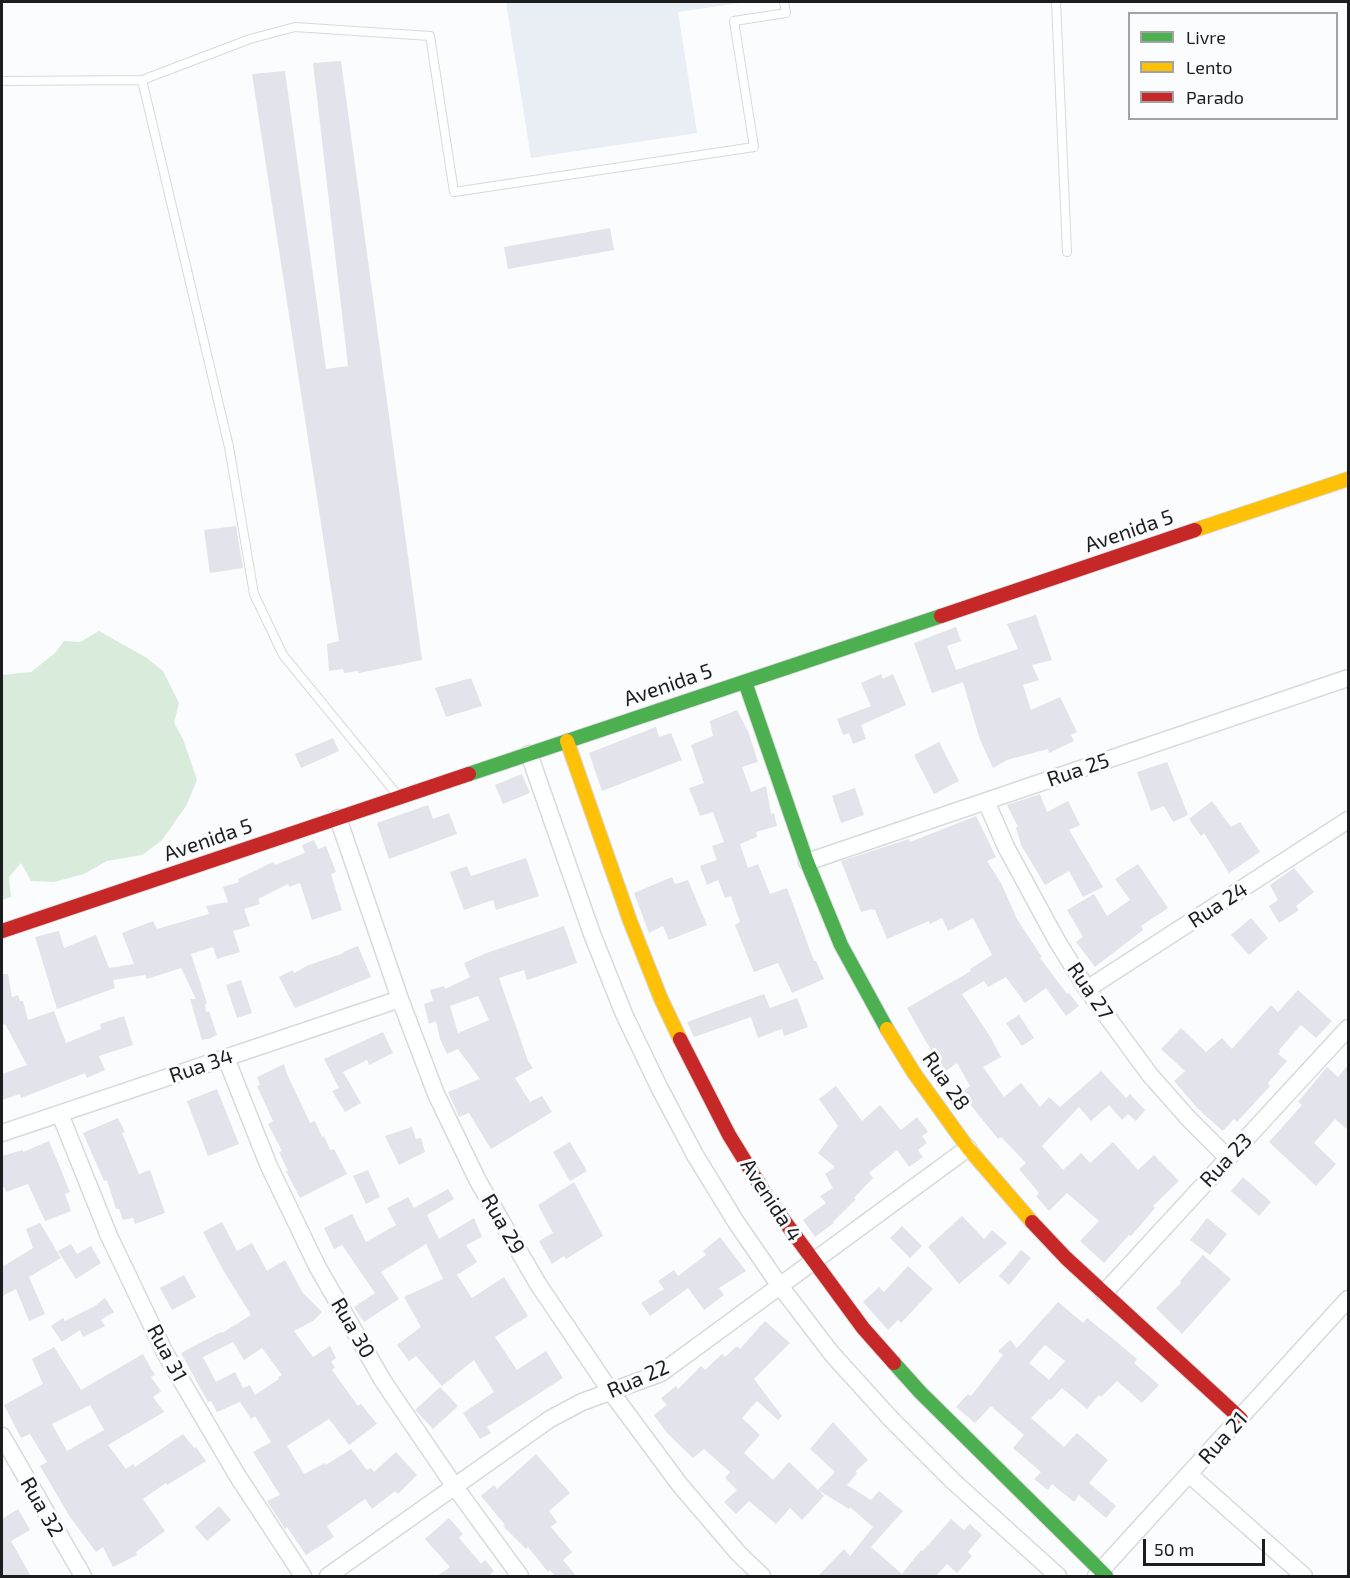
<!DOCTYPE html>
<style>
body{margin:0}
#map{position:relative;width:1350px;height:1578px;overflow:hidden;background:#fbfcfd;font-family:"Exo 2",sans-serif}
canvas{display:block}
.frame{position:absolute;inset:0;border:3px solid #1c1d1f;pointer-events:none}
.legend{position:absolute;left:1128px;top:12px;width:210px;height:108px;box-sizing:border-box;background:#fafcfe;border:2px solid #a1a3a5;margin:0;padding:8px 10px;list-style:none;font-size:18px;color:#1c1d1f}
.legend li{display:flex;align-items:center;gap:12px;height:30px}
.legend b{width:30px;border:2px solid #a1a3a5}
.scale{position:absolute;left:1143px;top:1539px;width:122px;height:27px;box-sizing:border-box;border:3px solid #1c1d1f;border-top:0;padding-left:8px;font-size:18px;line-height:21px;white-space:nowrap;color:#1c1d1f;-webkit-text-stroke:4px #fafcfe;paint-order:stroke}
</style>
<div id="map">
<canvas width="1350" height="1578"></canvas>
<div class="frame"></div>
<ul class="legend">
<li><b style="height:8px;background:#4caf50"></b>Livre</li>
<li><b style="height:8px;background:#ffc107"></b>Lento</li>
<li><b style="height:8px;background:#c62828"></b>Parado</li>
</ul>
<div class="scale">50 m</div>
</div>
<script>
const c = document.querySelector('canvas').getContext('2d');
c.lineJoin = 'round';
function fill(path, color) { c.fillStyle = color; c.fill(path, 'evenodd'); }
const shape = rows => new Path2D(rows.map(r => 'M' + r).join(''));
function strokePath(path, color, width, dash) { c.strokeStyle = color; c.lineWidth = width; c.lineCap = dash ? 'butt' : 'round'; c.setLineDash(dash || []); c.stroke(path); }
function label(font, color, halo, rows, align = 'center') {
  c.font = font + ' "Exo 2",sans-serif'; c.lineWidth = 6; c.setLineDash([]); c.textBaseline = 'middle'; c.strokeStyle = halo; c.fillStyle = color; for (const [text, x, y, turn = 0] of rows) {
    c.save(); c.translate(x, y); c.rotate((+turn || 0) * Math.PI / 180); c.textAlign = isNaN(turn) ? turn : align; if (halo) c.strokeText(text, 0, 0); c.fillText(text, 0, 0); c.restore();
  }
}
const built = shape([
 [506,2,747,2,678,12,697,133,531,158]
]);
const green = shape([
 [99,631,147,658,163,671,179,703,174,723,183,739,197,780,186,806,162,840,142,855,107,861,84,874,54,882,31,881,21,863,9,877,11,897,2,900,2,675,31,672,55,653,64,641,80,642]
]);
const building = shape([
 [341,61,422,660,359,673,358,671,344,673,343,669,329,671,327,644,339,641,252,74,285,71,326,369,348,366,313,63],
 [610,228,614,250,508,269,504,247],
 [236,526,243,568,210,573,204,530],
 [1036,615,1052,660,1032,665,1039,680,1023,685,1031,710,1060,697,1077,732,1071,735,1074,741,1049,753,1048,749,1007,760,993,768,980,740,963,682,932,693,914,643,956,627,961,641,947,646,956,670,1018,649,1007,624],
 [881,674,883,679,893,674,906,705,861,725,866,739,853,744,849,733,843,735,837,719,871,706,861,683],
 [471,678,482,706,446,717,435,688],
 [737,710,748,731,758,762,742,767,751,792,766,786,771,814,774,813,777,826,756,832,757,837,740,844,748,868,758,864,770,894,787,888,814,961,816,961,824,979,792,993,778,963,754,972,735,925,740,922,731,896,725,898,718,880,707,885,700,866,717,860,712,846,724,842,713,812,700,816,689,788,704,783,691,745,713,736,710,721],
 [656,727,659,737,671,733,682,760,602,791,589,753],
 [333,738,339,751,301,768,295,754],
 [939,742,959,781,934,794,914,755],
 [1167,762,1188,815,1173,822,1164,806,1151,811,1137,772],
 [522,774,530,793,503,804,495,785],
 [855,788,864,815,841,823,832,796],
 [1040,794,1047,812,1068,801,1080,825,1069,830,1103,887,1083,897,1069,871,1045,885,1021,845,1016,828,1018,827,1007,805],
 [1212,801,1231,827,1240,822,1260,852,1229,873,1204,833,1201,836,1189,819],
 [428,805,433,819,449,813,457,834,389,859,377,823],
 [976,816,996,857,987,861,1001,883,1017,919,1042,957,1040,958,1067,994,1069,993,1079,1006,1066,1016,1046,988,1025,1003,1006,977,988,987,984,981,962,994,991,1038,1001,1057,983,1067,1004,1097,1021,1083,1040,1107,1049,1097,1060,1107,1101,1071,1126,1098,1130,1094,1145,1110,1136,1121,1128,1114,1122,1120,1109,1105,1091,1121,1079,1107,1042,1146,1063,1170,1081,1153,1090,1163,1113,1142,1138,1170,1154,1155,1179,1181,1153,1206,1155,1208,1131,1236,1129,1235,1104,1263,1080,1241,1099,1221,1067,1193,1049,1211,1036,1196,1039,1193,1019,1169,1026,1163,1001,1137,998,1139,961,1093,970,1086,957,1063,944,1072,935,1053,934,1054,925,1040,907,1008,971,971,970,969,992,955,973,918,948,931,942,918,930,924,929,921,887,939,875,910,873,910,872,909,861,912,841,861,909,839,910,842],
 [314,840,318,849,326,846,336,872,331,874,342,910,312,920,300,883,289,887,288,884,258,899,260,904,244,909,250,926,233,931,240,952,217,959,213,947,191,954,207,1003,205,1004,206,1012,209,1011,217,1035,212,1037,212,1038,202,1040,190,999,196,999,181,968,147,979,145,975,113,980,115,988,57,1009,35,937,59,931,64,948,96,935,109,968,134,964,122,933,153,921,157,929,209,914,206,906,228,902,223,887,239,882,238,879,273,862,275,865,305,853,302,845],
 [526,858,539,896,496,910,493,900,464,910,450,872,467,866,471,876],
 [1138,864,1168,908,1141,926,1143,930,1095,967,1076,942,1083,937,1067,910,1094,894,1107,916,1130,900,1115,879],
 [1294,868,1314,892,1296,906,1299,910,1279,923,1269,906,1278,900,1270,885],
 [672,877,675,884,688,880,707,925,669,940,663,926,649,933,634,893],
 [1251,918,1268,938,1249,955,1231,935],
 [564,926,577,963,527,980,524,970,499,978,528,1061,533,1068,515,1078,530,1102,542,1096,552,1112,491,1149,469,1113,459,1117,448,1092,480,1079,458,1049,447,1054,440,1039,436,1021,429,1024,424,1004,433,1001,430,990,444,986,445,989,470,977,464,963,484,954],
 [478,996,489,1020,458,1033,450,1006],
 [358,946,371,977,295,1008,279,977,293,970,294,973,309,965,344,953,343,952],
 [2,974,8,974,12,997,18,995,20,1001,23,1001,28,1020,54,1011,66,1043,101,1029,100,1024,124,1016,133,1045,99,1056,105,1070,87,1078,85,1073,21,1098,20,1094,2,1100,2,1074,27,1065,5,1024,2,1025],
 [241,980,252,1013,237,1018,226,985],
 [1298,990,1332,1021,1316,1038,1301,1025,1279,1050,1280,1052,1278,1054,1287,1061,1268,1083,1270,1086,1237,1122,1234,1119,1223,1131,1198,1109,1174,1081,1185,1071,1161,1049,1181,1028,1206,1052,1222,1038,1232,1049,1271,1005,1278,1012],
 [764,994,770,1008,797,998,808,1027,784,1036,782,1029,758,1038,751,1017,694,1037,687,1022],
 [1019,1015,1034,1038,1022,1046,1006,1023],
 [383,1032,393,1053,369,1065,367,1060,343,1072,361,1103,345,1112,332,1091,339,1088,324,1059],
 [284,1064,287,1074,310,1123,315,1121,322,1137,324,1136,330,1150,334,1149,347,1174,300,1198,286,1171,288,1171,279,1152,282,1151,268,1124,273,1121,257,1086,260,1085,257,1077],
 [1348,1065,1348,1130,1335,1119,1314,1143,1336,1164,1316,1186,1269,1142,1302,1105,1298,1102,1327,1067,1338,1077],
 [836,1086,862,1121,880,1105,901,1130,917,1117,928,1132,922,1136,927,1143,918,1150,923,1157,909,1167,897,1150,869,1173,873,1178,854,1198,856,1199,833,1222,834,1223,815,1237,803,1220,826,1203,820,1196,833,1188,825,1174,835,1167,818,1153,838,1126,819,1099],
 [217,1089,239,1144,208,1156,187,1101],
 [118,1118,125,1132,122,1133,139,1174,150,1170,165,1213,135,1224,133,1218,123,1220,119,1209,116,1209,107,1180,104,1181,83,1133],
 [412,1127,416,1139,421,1138,425,1152,399,1165,385,1136],
 [49,1141,70,1192,65,1194,71,1211,45,1221,28,1184,6,1192,4,1187,2,1188,2,1156,23,1150,23,1152],
 [570,1142,587,1171,570,1181,553,1152],
 [368,1170,380,1197,366,1204,353,1176],
 [1243,1177,1271,1202,1259,1216,1231,1191],
 [574,1182,603,1236,566,1259,564,1256,552,1264,539,1241,553,1233,538,1205],
 [448,1189,454,1199,427,1215,439,1239,474,1218,482,1237,466,1245,477,1262,457,1275,472,1298,504,1277,528,1316,495,1337,517,1370,546,1351,563,1378,487,1427,491,1433,480,1439,463,1413,494,1392,474,1360,442,1386,416,1356,409,1361,397,1345,421,1327,404,1297,443,1279,426,1244,381,1272,399,1299,364,1322,354,1307,375,1293,342,1245,334,1249,324,1228,352,1214,366,1242,396,1225,387,1208,408,1197,414,1208],
 [962,1216,984,1239,992,1230,1007,1243,959,1284,928,1247],
 [1207,1218,1227,1234,1210,1255,1190,1240],
 [222,1222,237,1251,252,1243,267,1271,285,1260,303,1293,322,1312,313,1321,294,1331,313,1357,330,1346,336,1358,331,1362,335,1367,332,1370,358,1406,361,1404,377,1424,349,1445,329,1419,287,1446,304,1474,325,1463,326,1465,351,1449,367,1470,371,1468,374,1472,396,1452,417,1475,398,1494,395,1491,372,1509,365,1499,327,1526,334,1537,306,1555,287,1527,285,1529,267,1501,280,1495,253,1452,271,1442,255,1416,251,1419,240,1402,217,1412,211,1401,208,1402,181,1353,221,1332,222,1333,251,1315,223,1270,203,1232],
 [233,1342,244,1360,262,1348,282,1375,278,1377,279,1379,255,1395,250,1385,243,1388,235,1372,216,1382,203,1357],
 [40,1223,61,1258,29,1277,45,1314,29,1321,16,1289,2,1296,2,1267,33,1248,26,1229],
 [902,1226,922,1246,910,1258,890,1238],
 [720,1237,746,1271,719,1288,724,1295,704,1310,688,1288,650,1316,641,1303,664,1289,658,1281,674,1270,678,1276,706,1255,703,1251],
 [71,1244,77,1254,91,1246,101,1263,76,1279,58,1251],
 [1021,1250,1031,1258,1009,1285,999,1276],
 [1203,1255,1231,1279,1182,1334,1156,1308,1181,1283,1180,1281],
 [908,1266,933,1289,901,1323,898,1320,888,1330,863,1302,879,1287,884,1292],
 [184,1275,196,1297,172,1310,160,1288],
 [105,1298,114,1312,101,1320,105,1326,83,1337,80,1330,62,1342,51,1326,63,1318,65,1321,95,1306],
 [1058,1302,1083,1323,1087,1318,1112,1338,1137,1359,1134,1363,1159,1385,1142,1403,1117,1381,1101,1397,1099,1395,1087,1409,1062,1388,1051,1400,1049,1399,1031,1418,1064,1447,1077,1433,1108,1460,1089,1483,1116,1506,1106,1518,1079,1495,1074,1502,1052,1484,1048,1490,1034,1479,1041,1472,1013,1448,1024,1435,991,1406,975,1423,956,1407,968,1394,971,1396,1003,1355,998,1351,1010,1340,1017,1348],
 [1045,1345,1065,1361,1049,1380,1029,1363],
 [765,1321,790,1343,754,1379,782,1416,778,1420,757,1401,742,1418,760,1435,744,1453,773,1480,789,1462,818,1490,835,1472,810,1449,833,1422,868,1460,855,1472,857,1473,847,1485,871,1500,879,1491,903,1511,871,1547,902,1574,921,1550,923,1551,951,1519,964,1530,970,1524,982,1535,968,1552,972,1556,957,1573,947,1564,936,1576,818,1576,844,1549,850,1556,873,1527,850,1507,849,1509,818,1490,824,1496,802,1520,790,1508,776,1524,749,1501,736,1514,724,1502,737,1490,725,1478,730,1472,704,1449,693,1458,667,1433,654,1415,667,1405,661,1398,676,1386,678,1389,701,1366,705,1370,722,1354,725,1357,737,1346,740,1349],
 [54,1347,81,1390,143,1354,155,1375,151,1377,161,1391,153,1397,164,1412,108,1445,126,1469,133,1464,135,1467,183,1434,194,1448,196,1447,206,1461,182,1476,167,1485,166,1483,143,1499,165,1531,136,1552,137,1555,113,1567,103,1547,96,1552,70,1517,40,1466,47,1462,30,1434,21,1438,4,1405,43,1384,32,1359],
 [90,1405,104,1430,67,1451,52,1424],
 [440,1387,458,1406,433,1429,415,1410],
 [536,1454,570,1493,549,1511,557,1522,551,1527,572,1552,563,1560,576,1576,555,1576,550,1570,548,1572,528,1547,526,1549,503,1526,505,1525,481,1496,494,1485,497,1489],
 [219,1506,231,1520,207,1541,195,1527],
 [18,1509,30,1530,11,1541,31,1576,2,1576,2,1519],
 [449,1518,463,1534,459,1538,477,1559,481,1564,485,1560,494,1571,490,1574,493,1576,437,1576,450,1567,425,1539]
]);
const lane = shape([
 [1056,2,1067,252],
 [142,80,250,39,295,27,430,36,454,192,754,147,734,21,786,13,784,2],
 [2,81,142,80,229,447,254,594,283,655,399,797]
]);
const street = shape([
 [529,754,592,934,624,1014,659,1087,695,1155,736,1222,780,1286,832,1354,891,1419,954,1482,1058,1576],
 [986,801,1006,847,1057,941,1087,989,1150,1075,1189,1119,1228,1158],
 [338,818,400,999,436,1094,478,1181,538,1284,611,1392,680,1485,739,1554,762,1576],
 [807,862,1348,678],
 [1087,989,1348,820],
 [226,1058,268,1164,317,1266,383,1381,455,1487,520,1576],
 [60,1114,109,1236,164,1351,237,1475,303,1576],
 [2,1133,400,999],
 [1104,1293,1348,1028],
 [2,1436,83,1576],
 [1190,1475,1304,1576],
 [328,1576,550,1419,582,1402,661,1373,968,1148],
 [1096,1576,1348,1299]
]);
const fast = shape([
 [745,682,807,862,841,945,887,1029],
 [469,774,941,616],
 [894,1363,920,1392,1106,1576]
]);
const slow = shape([
 [1195,530,1348,479],
 [567,741,630,921,661,999,680,1039],
 [887,1029,914,1073,968,1148,1032,1222]
]);
const jam = shape([
 [941,616,1195,530],
 [2,931,469,774],
 [680,1039,729,1135,769,1200,863,1328,894,1363],
 [1032,1222,1066,1258,1241,1419]
]);
const streetNames = [
 ["Avenida 5",1129,531,-19],
 ["Avenida 5",668,685,-19],
 ["Rua 25",1078,770,-19],
 ["Avenida 5",208,840,-19],
 ["Rua 24",1218,905,-33],
 ["Rua 27",1090,991,56],
 ["Rua 34",201,1066,-19],
 ["Rua 28",946,1081,55],
 ["Rua 23",1226,1160,-47],
 ["Avenida 4",771,1200,57],
 ["Rua 29",503,1224,60],
 ["Rua 30",353,1328,60],
 ["Rua 31",167,1353,62],
 ["Rua 22",638,1379,-24],
 ["Rua 21",1223,1438,-48],
 ["Rua 32",42,1507,60]
];
fill(built, '#e9eef5');
fill(green, '#d9ebdb');
fill(building, '#e2e3eb');
strokePath(lane, '#d8d9db', 10);
strokePath(street, '#d8d9db', 19);
strokePath(fast, '#d8d9db', 16);
strokePath(slow, '#d8d9db', 16);
strokePath(jam, '#d8d9db', 16);
strokePath(lane, '#feffff', 8);
strokePath(street, '#feffff', 16);
strokePath(fast, '#4caf50', 14);
strokePath(slow, '#ffc107', 14);
strokePath(jam, '#c62828', 14);
label('21px', '#1c1d1f', '#fafcfe', streetNames);
</script>
